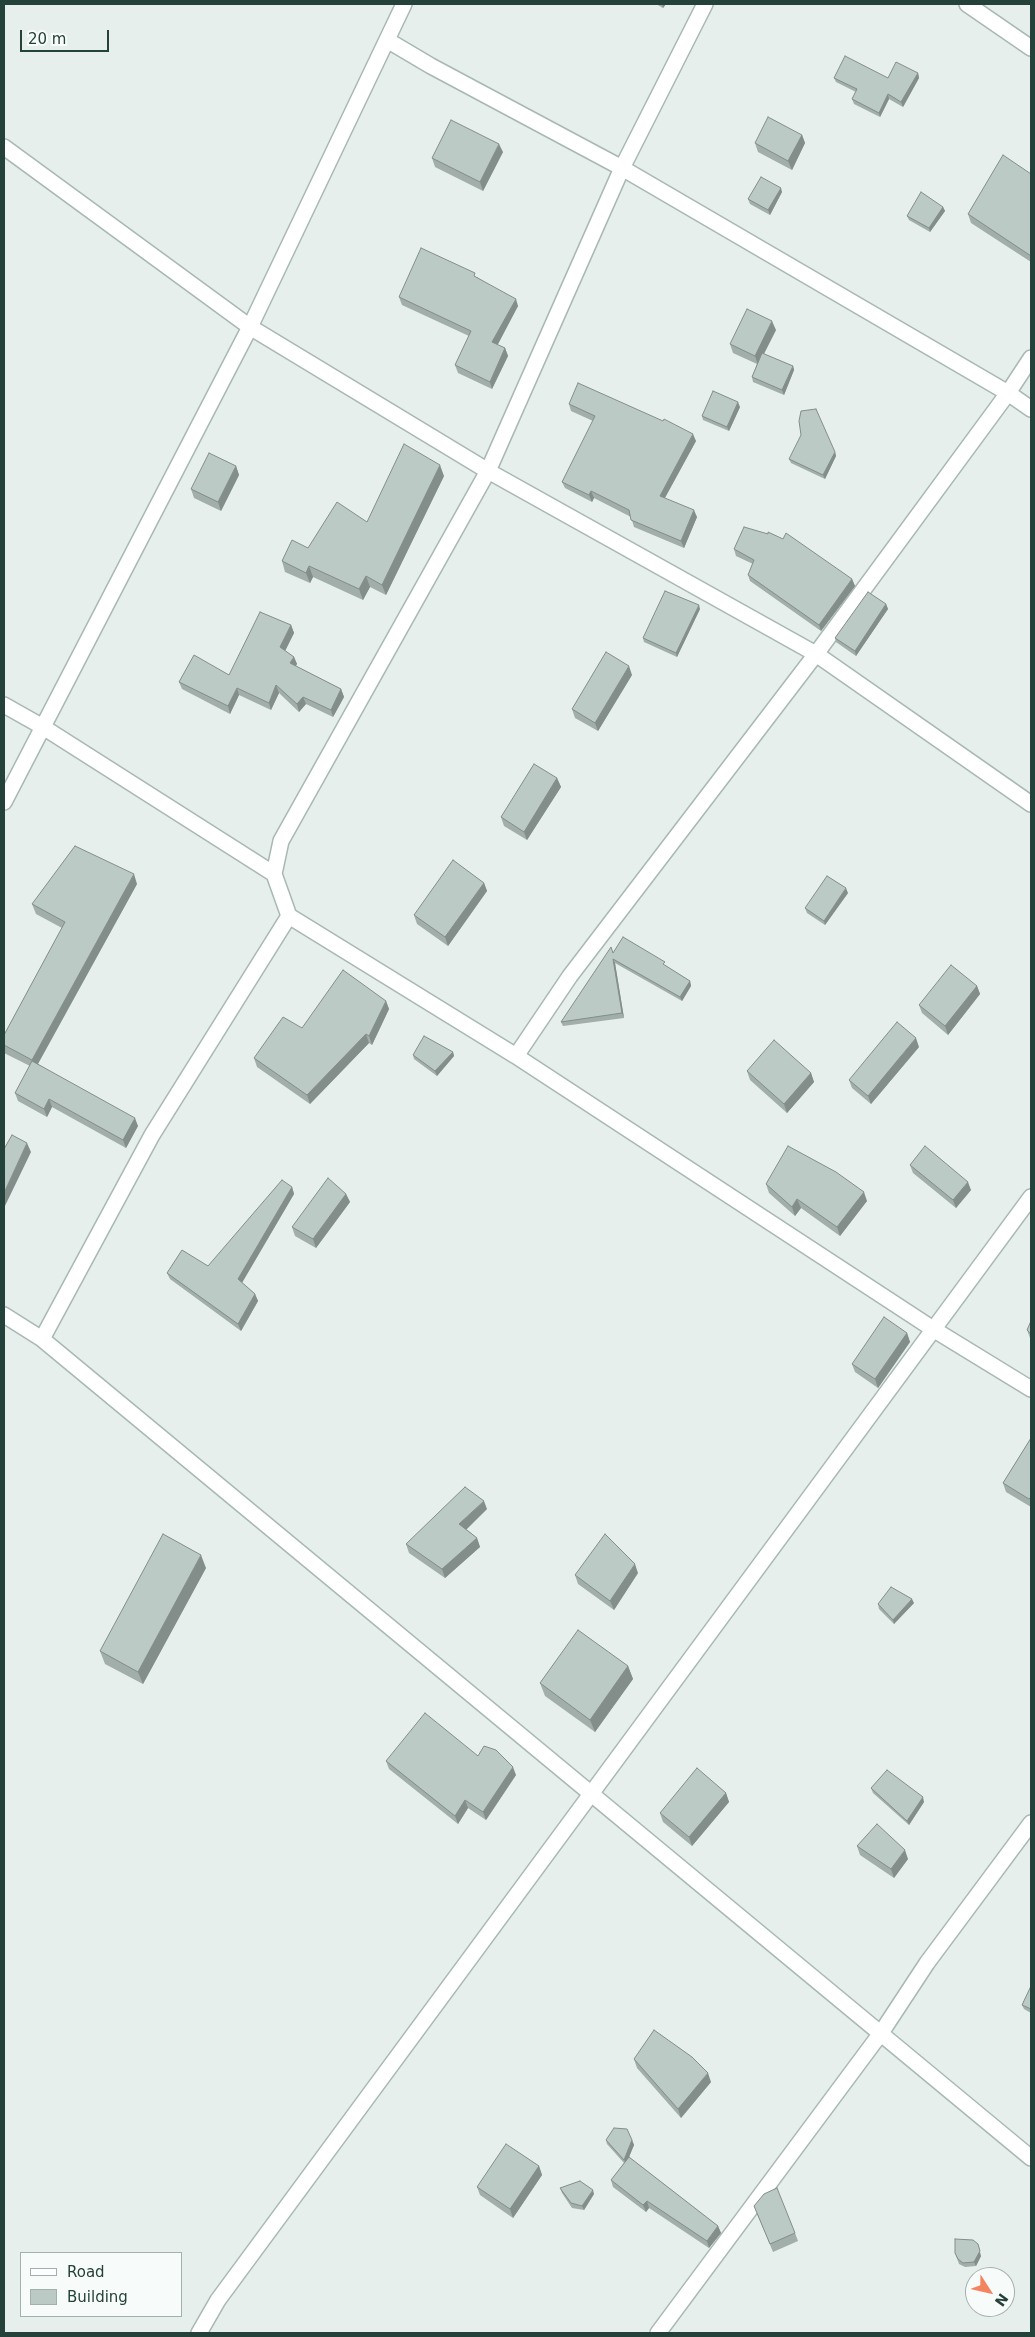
<!DOCTYPE html>
<style>
body{margin:0}
#map{position:relative;width:1035px;height:2337px;overflow:hidden;background:#e6efeb;font-family:"DejaVu Sans",sans-serif}
canvas{display:block}
.frame{position:absolute;inset:0;border:5px solid #24423a;pointer-events:none}
.legend{position:absolute;left:20px;top:2252px;width:162px;height:65px;box-sizing:border-box;background:#f7fbf9;border:1px solid #a3b1ad;margin:0;padding:6px 9px;list-style:none;font-size:15px;color:#24423a}
.legend li{display:flex;align-items:center;gap:10px;height:25px}
.legend b{width:25px;border:1px solid #a3b1ad}
.north{position:absolute;left:965px;top:2267px;width:50px;height:50px;box-sizing:border-box;background:#f7fbf9;border:1px solid #a3b1ad;border-radius:50%;rotate:125deg;font-size:14px;font-weight:700;line-height:20px;text-align:center;color:#24423a}
.north::after{content:'';display:block;margin:auto;width:18px;height:22px;background:#f4845f;clip-path:polygon(50% 0,100% 100%,50% 72%,0 100%)}
.scale{position:absolute;left:20px;top:30px;width:89px;height:22px;box-sizing:border-box;border:2px solid #24423a;border-top:0;padding-left:6px;font-size:15px;line-height:18px;white-space:nowrap;color:#24423a;-webkit-text-stroke:4px #f7fbf9;paint-order:stroke}
</style>
<div id="map">
<canvas width="1035" height="2337"></canvas>
<div class="frame"></div>
<ul class="legend">
<li><b style="height:6px;background:#fff"></b>Road</li>
<li><b style="height:14px;background:#bbcac4"></b>Building</li>
</ul>
<div class="north">N</div>
<div class="scale">20 m</div>
</div>
<script>
const c = document.querySelector('canvas').getContext('2d');
c.lineJoin = 'round';
const shape = rows => new Path2D(rows.map(r => 'M' + r).join(''));
function strokePath(path, color, width, dash) { c.strokeStyle = color; c.lineWidth = width; c.lineCap = dash ? 'butt' : 'round'; c.setLineDash(dash || []); c.stroke(path); }
function fill(path, color) { c.fillStyle = color; c.fill(path, 'evenodd'); }
const street = shape([
 [967,4,1031,48],
 [387,40,431,66,622,168,1008,393,1031,409],
 [4,147,250,327,488,471,816,654,1031,804],
 [4,705,43,727,274,874],
 [4,802,250,327,404,4],
 [289,916,516,1056,933,1329,1031,1389],
 [516,1056,570,976,816,654,1008,393,1031,358],
 [4,1315,42,1339,152,1135,289,916,274,874,281,841,488,471,622,168,705,4],
 [42,1339,1031,2158],
 [199,2333,218,2300,1031,1197],
 [658,2333,881,2033,927,1963,1031,1823]
]);
const wall = shape([
 [656,4,666,4,663,8],
 [918,73,919,78,903,107,889,99,880,117,854,104,852,99,856,92,836,82,834,78,888,78],
 [802,135,805,143,792,170,758,152,755,143],
 [503,152,483,191,435,167,432,158],
 [1031,174,1031,262,971,223,968,214],
 [782,192,770,215,750,204,748,199],
 [943,207,945,211,930,232,909,220,907,216],
 [477,277,518,306,497,345,505,348,508,356,492,389,458,373,455,365,469,336,402,305,399,297],
 [776,330,764,354,793,366,794,370,784,395,753,382,752,377,757,364,733,353,730,344],
 [569,404,696,441,665,498,697,517,684,548,634,527,631,517,594,498,592,502,565,488,562,482,593,421,571,411],
 [740,407,729,431,703,420,702,416],
 [835,452,836,456,825,479,791,463,789,459],
 [236,466,239,475,221,511,194,498,191,489],
 [444,476,386,595,370,587,363,600,313,577,310,583,285,572,282,561,308,548,367,522],
 [734,549,852,579,855,586,821,631,750,581,748,575,753,564,736,556],
 [886,604,888,609,856,656,836,642,835,638],
 [700,609,677,657,644,642,643,638],
 [291,625,294,633,285,651,294,657,297,664,296,666,341,689,344,697,333,717,306,704,299,712,279,693,271,710,239,695,230,714,182,689,179,682,229,675],
 [632,675,598,731,575,718,572,709],
 [557,778,561,787,527,840,504,826,501,817],
 [484,883,487,891,448,946,417,924,414,915],
 [137,884,38,1064,138,1126,126,1148,52,1107,47,1117,18,1101,15,1093,30,1066,4,1053,4,1035,62,928,36,914,32,904],
 [848,893,825,925,807,913,805,908],
 [613,952,666,966,690,981,691,986,682,1001,615,963,624,1018,563,1026,561,1022],
 [977,986,980,994,948,1035,922,1013,919,1005],
 [386,1001,389,1009,372,1045,369,1043,310,1104,257,1067,254,1058,302,1028],
 [919,1047,871,1104,852,1088,849,1080],
 [453,1052,454,1056,437,1076,414,1059,413,1055],
 [747,1071,811,1073,814,1082,787,1113,750,1080],
 [910,1165,971,1190,956,1208,913,1173],
 [766,1184,867,1201,840,1236,801,1208,795,1216,769,1193],
 [292,1187,294,1194,242,1283,255,1294,258,1301,241,1331,170,1279,167,1273,208,1266],
 [346,1194,350,1202,316,1248,295,1236,292,1227],
 [1031,1321,1031,1340,1030,1338,1027,1330],
 [907,1333,910,1342,878,1388,855,1372,852,1364],
 [1031,1438,1031,1507,1006,1492,1003,1483],
 [487,1509,466,1529,477,1538,480,1547,445,1578,409,1553,406,1544],
 [206,1568,143,1684,105,1664,100,1651],
 [638,1573,614,1610,578,1584,575,1575],
 [914,1603,894,1624,879,1609,878,1604],
 [628,1666,633,1679,595,1732,545,1696,540,1683],
 [478,1756,516,1775,486,1820,468,1808,458,1824,389,1769,386,1761],
 [871,1788,924,1802,909,1825,873,1793],
 [726,1793,729,1802,692,1846,663,1822,660,1813],
 [857,1846,908,1859,894,1878,860,1855],
 [1031,1986,1031,2013,1024,2009,1022,2005],
 [634,2059,711,2082,681,2118,637,2068],
 [606,2140,632,2140,634,2145,629,2157,718,2226,721,2233,709,2248,649,2208,646,2212,613,2187,611,2180,624,2163,607,2144],
 [539,2166,542,2175,513,2218,480,2195,477,2187],
 [560,2188,594,2194,584,2210,572,2208,562,2193],
 [754,2206,795,2233,798,2241,773,2252],
 [955,2253,981,2256,976,2266,965,2267,959,2264]
]);
const shadedWall = shape([
 [662,4,666,4,663,8],
 [918,73,919,78,903,107,901,102],
 [888,94,889,99,880,117,879,113],
 [802,135,805,143,792,170,788,161],
 [499,144,503,152,483,191,480,182],
 [781,188,782,192,770,215,768,210],
 [943,207,945,211,930,232,929,228],
 [516,299,518,306,495,350,492,342],
 [772,321,776,330,758,365,755,356],
 [505,348,508,356,492,389,490,382],
 [793,366,794,370,784,395,782,390],
 [738,402,740,407,729,431,727,427],
 [693,434,696,441,662,503,660,496],
 [835,452,836,456,825,479,823,475],
 [440,465,444,476,386,595,382,585],
 [236,466,239,475,221,511,218,502],
 [591,491,594,498,592,502,589,495],
 [694,510,697,517,684,548,681,541],
 [309,566,313,577,310,583,306,573],
 [366,576,370,587,363,600,359,589],
 [852,579,855,586,821,631,819,625],
 [886,604,888,609,856,656,855,651],
 [699,605,700,609,677,657,676,653],
 [291,625,294,633,283,655,280,647],
 [294,657,297,664,293,670,290,663],
 [629,666,632,675,598,731,595,723],
 [276,685,279,693,271,710,269,703],
 [237,688,239,695,230,714,228,706],
 [341,689,344,697,333,717,331,710],
 [303,697,306,704,299,712,297,704],
 [557,778,561,787,527,840,524,832],
 [134,874,137,884,35,1069,32,1060],
 [484,883,487,891,448,946,445,937],
 [846,888,848,893,825,925,824,921],
 [613,959,615,963,624,1018,622,1013],
 [690,981,691,986,682,1001,680,997],
 [977,986,980,994,948,1035,945,1026],
 [386,1001,389,1009,372,1045,369,1036],
 [366,1034,369,1043,310,1104,307,1095],
 [916,1038,919,1047,871,1104,868,1096],
 [453,1052,454,1056,437,1076,435,1071],
 [811,1073,814,1082,787,1113,784,1104],
 [49,1099,52,1107,47,1117,44,1109],
 [135,1118,138,1126,126,1148,123,1140],
 [27,1143,31,1152,4,1208,4,1193],
 [968,1182,971,1190,956,1208,953,1200],
 [292,1187,294,1194,240,1286,238,1279],
 [864,1192,867,1201,840,1236,837,1227],
 [346,1194,350,1202,316,1248,313,1239],
 [797,1199,801,1208,795,1216,792,1207],
 [255,1294,258,1301,241,1331,238,1324],
 [907,1333,910,1342,878,1388,875,1379],
 [484,1501,487,1509,463,1533,459,1524],
 [477,1538,480,1547,445,1578,442,1569],
 [201,1555,206,1568,143,1684,138,1672],
 [635,1564,638,1573,614,1610,610,1601],
 [912,1599,914,1603,894,1624,893,1620],
 [628,1666,633,1679,595,1732,590,1720],
 [513,1767,516,1775,486,1820,483,1812],
 [726,1793,729,1802,692,1846,689,1837],
 [923,1797,924,1802,909,1825,907,1821],
 [465,1800,468,1808,458,1824,455,1816],
 [905,1850,908,1859,894,1878,891,1869],
 [708,2073,711,2082,681,2118,678,2109],
 [632,2140,634,2145,626,2164,624,2160],
 [539,2166,542,2175,513,2218,510,2209],
 [593,2190,594,2194,584,2210,582,2206],
 [647,2201,649,2208,646,2212,643,2205],
 [718,2226,721,2233,709,2248,707,2241],
 [978,2244,981,2256,976,2266,974,2262]
]);
const building = shape([
 [845,56,888,78,896,62,918,73,901,102,888,94,879,113,852,99,857,89,834,78,845,56],
 [768,117,802,135,788,161,755,143,768,117],
 [451,120,499,144,480,182,432,158,451,120],
 [1003,155,1031,174,1031,256,968,214,1003,155],
 [761,177,781,188,768,210,748,199,761,177],
 [921,192,943,207,929,228,907,216,921,192],
 [421,248,475,273,474,276,516,299,492,342,505,348,490,382,455,365,471,331,399,297,421,248],
 [747,309,772,321,755,356,730,344,747,309],
 [762,353,793,366,782,390,752,377,762,353],
 [578,383,663,421,664,419,693,434,660,496,694,510,681,541,631,520,629,510,591,491,589,495,562,482,595,416,569,404,578,383],
 [713,391,738,402,727,427,702,416,713,391],
 [816,409,835,452,823,475,789,459,801,435,799,421,801,411,816,409],
 [404,444,440,465,382,585,366,576,359,589,309,566,306,573,282,561,292,540,308,548,337,502,367,522,404,444],
 [209,453,236,466,218,502,191,489,209,453],
 [744,527,768,534,768,532,783,539,786,533,852,579,819,625,748,575,754,560,734,549,744,527],
 [665,591,699,605,676,653,643,638,665,591],
 [868,592,886,604,855,651,835,638,868,592],
 [260,612,291,625,280,647,294,657,290,663,341,689,331,710,303,697,297,704,276,685,269,703,237,688,228,706,179,682,194,655,229,675,260,612],
 [606,652,629,666,595,723,572,709,606,652],
 [534,764,557,778,524,832,501,817,534,764],
 [75,846,134,874,32,1060,4,1045,4,1035,65,922,32,904,75,846],
 [453,860,484,883,445,937,414,915,453,860],
 [827,876,846,888,824,921,805,908,827,876],
 [623,937,665,962,663,964,690,981,680,997,613,959,622,1013,561,1022,611,947,613,953,623,937],
 [951,965,977,986,945,1026,919,1005,951,965],
 [343,970,386,1001,369,1036,366,1034,307,1095,254,1058,283,1017,302,1028,343,970],
 [897,1022,916,1038,868,1096,849,1080,897,1022],
 [424,1036,453,1052,435,1071,413,1055,424,1036],
 [774,1040,811,1073,784,1104,747,1071,774,1040],
 [32,1061,135,1118,123,1140,49,1099,44,1109,15,1093,32,1061],
 [12,1135,27,1143,4,1193,4,1149,12,1135],
 [788,1146,836,1172,864,1192,837,1227,797,1199,792,1207,766,1184,788,1146],
 [925,1146,968,1182,953,1200,910,1165,925,1146],
 [328,1178,346,1194,313,1239,292,1227,328,1178],
 [282,1180,292,1187,238,1279,255,1294,238,1324,167,1273,182,1250,208,1266,282,1180],
 [884,1317,907,1333,875,1379,852,1364,884,1317],
 [1031,1321,1031,1334,1027,1330,1031,1321],
 [1031,1438,1031,1497,1029,1499,1003,1483,1031,1438],
 [465,1487,484,1501,459,1524,477,1538,442,1569,406,1544,465,1487],
 [163,1534,201,1555,138,1672,100,1651,163,1534],
 [605,1534,635,1564,610,1601,575,1575,605,1534],
 [891,1587,912,1599,893,1620,878,1604,891,1587],
 [578,1630,628,1666,590,1720,540,1683,578,1630],
 [425,1713,478,1756,484,1746,496,1750,513,1767,483,1812,465,1800,455,1816,386,1761,425,1713],
 [697,1768,726,1793,689,1837,660,1813,697,1768],
 [887,1770,923,1797,907,1821,871,1788,887,1770],
 [877,1824,905,1850,891,1869,857,1846,877,1824],
 [1031,1986,1031,2009,1022,2005,1031,1986],
 [654,2030,692,2057,708,2073,678,2109,634,2059,654,2030],
 [614,2128,627,2129,632,2140,624,2160,606,2140,614,2128],
 [506,2144,539,2166,510,2209,477,2187,506,2144],
 [629,2157,718,2226,707,2241,647,2201,643,2205,611,2180,629,2157],
 [580,2181,593,2190,582,2206,571,2203,560,2188,580,2181],
 [777,2188,795,2233,770,2244,754,2206,764,2194,777,2188],
 [955,2239,973,2240,978,2244,980,2251,974,2262,963,2263,958,2259,955,2253,955,2239]
]);
strokePath(street, '#a8b8b2', 18);
strokePath(street, '#fff', 15);
fill(wall, '#a1aea9');
fill(shadedWall, '#838d89');
fill(building, '#bbcac4');
strokePath(building, '#838d89', 1);
</script>
